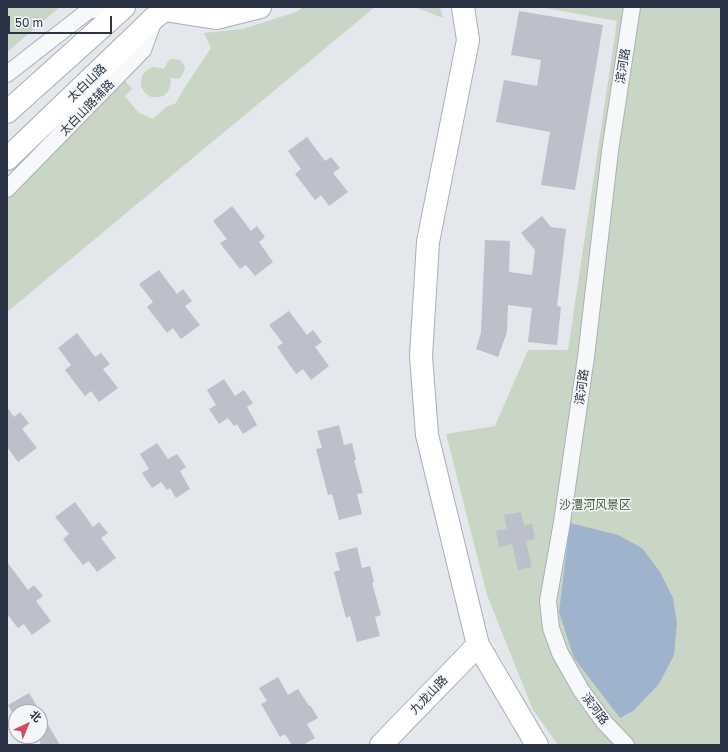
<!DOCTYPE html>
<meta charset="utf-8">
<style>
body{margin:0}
#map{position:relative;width:728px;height:752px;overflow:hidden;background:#e4e7ec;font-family:"Golos Text","Noto Sans SC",sans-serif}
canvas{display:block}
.frame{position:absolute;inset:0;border:8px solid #2b3445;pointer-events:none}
.north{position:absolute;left:8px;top:704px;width:40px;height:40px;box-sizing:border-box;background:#f4f6f9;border:1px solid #a4a8b1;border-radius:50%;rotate:44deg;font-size:11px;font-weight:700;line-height:16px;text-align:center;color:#2b3445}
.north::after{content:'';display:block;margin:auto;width:14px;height:18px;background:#d1495b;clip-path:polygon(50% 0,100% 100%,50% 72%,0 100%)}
.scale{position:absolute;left:8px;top:16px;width:104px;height:18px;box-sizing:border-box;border:2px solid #2b3445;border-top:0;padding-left:5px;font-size:12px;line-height:14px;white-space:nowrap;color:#2b3445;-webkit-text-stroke:3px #f4f6f9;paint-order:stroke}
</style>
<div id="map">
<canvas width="728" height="752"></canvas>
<div class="frame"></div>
<div class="north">北</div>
<div class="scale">50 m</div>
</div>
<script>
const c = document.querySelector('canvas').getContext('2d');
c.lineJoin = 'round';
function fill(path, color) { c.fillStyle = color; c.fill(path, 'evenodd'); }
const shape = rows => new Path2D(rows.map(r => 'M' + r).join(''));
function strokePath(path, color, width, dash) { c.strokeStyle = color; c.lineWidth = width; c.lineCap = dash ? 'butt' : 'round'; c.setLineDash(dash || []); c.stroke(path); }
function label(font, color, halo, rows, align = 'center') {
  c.font = font + ' "Golos Text","Noto Sans SC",sans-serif'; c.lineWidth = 3; c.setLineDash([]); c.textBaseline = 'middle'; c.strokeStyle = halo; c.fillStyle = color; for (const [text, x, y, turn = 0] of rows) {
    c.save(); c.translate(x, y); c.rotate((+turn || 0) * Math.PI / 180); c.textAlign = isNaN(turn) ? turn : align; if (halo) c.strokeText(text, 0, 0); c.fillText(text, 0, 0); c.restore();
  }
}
const green = shape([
 [7,7,60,7,7,52],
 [304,7,375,7,7,312,7,193,122,77,132,89,125,96,138,112,153,119,166,107,176,103,183,90,211,48,204,33,243,29,296,12],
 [415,7,440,7,443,18],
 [540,7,721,7,721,745,558,745,533,710,487,595,446,434,495,426,528,350,568,350,617,21],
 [171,59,180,60,183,64,185,67,183,74,180,78,176,79,170,78,171,82,170,87,168,91,165,95,160,97,151,97,146,94,143,90,141,86,141,81,142,76,145,72,149,69,154,67,164,69,167,63]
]);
const water = shape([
 [570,523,618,535,642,548,660,572,673,598,677,623,674,655,659,684,633,711,620,718,574,658,559,612]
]);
const building = shape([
 [519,11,603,25,575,190,541,185,550,132,496,122,504,80,537,86,541,60,511,55],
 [307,137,325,161,331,157,340,168,333,173,348,192,329,206,321,195,315,200,295,174,301,169,288,151],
 [232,206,251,231,257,226,265,237,259,242,273,262,255,276,246,265,240,269,220,243,227,239,213,221],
 [542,216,551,227,566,229,557,306,561,307,557,345,528,342,532,308,508,305,507,332,498,357,476,349,481,333,485,240,510,241,509,272,532,275,535,250,521,233],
 [159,270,177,294,183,289,192,301,185,306,200,325,181,339,173,328,167,333,147,307,153,302,139,284],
 [289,311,307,335,313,330,322,342,315,347,329,366,311,380,303,369,296,374,277,347,283,343,269,325],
 [77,333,95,357,101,353,110,364,103,369,118,388,99,402,91,391,85,396,65,370,71,365,58,348],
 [224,379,235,396,244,390,253,403,247,407,257,425,243,434,237,424,234,426,228,418,219,424,209,409,216,405,207,390],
 [7,407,14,417,20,412,29,423,22,429,37,448,18,462,7,447],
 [339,425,344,445,352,443,356,460,354,460,363,493,357,494,362,514,339,520,332,494,328,495,316,449,322,448,317,431],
 [157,443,168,459,177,454,186,467,180,471,190,489,176,498,170,488,167,490,161,482,152,488,142,473,149,469,140,454],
 [75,502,93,527,99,522,108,533,101,538,116,558,97,572,89,561,83,565,63,539,69,534,55,517],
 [521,512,524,525,532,524,535,539,526,541,532,567,518,570,512,544,499,547,496,531,507,529,504,515],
 [357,547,362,568,370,566,374,582,372,583,381,615,375,617,380,636,357,642,350,616,346,618,334,572,340,570,335,553],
 [7,562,28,590,34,585,43,596,36,601,51,621,32,635,24,624,18,628,7,614],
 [278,677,288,695,298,689,309,706,310,705,318,718,307,724,315,738,303,745,292,745,285,734,280,737,261,704,267,701,259,688],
 [29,693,40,711,60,745,40,745,40,712,12,712,8,705]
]);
const street = shape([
 [7,74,88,11,108,7],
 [7,189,143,50,154,20],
 [626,745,604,722,581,690,560,653,551,628,548,601,562,522,586,357,610,151,632,7]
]);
const secondary = shape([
 [463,7,468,40,428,242,421,356,427,435,478,645,537,745],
 [164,10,216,18,260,7],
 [7,112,124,7],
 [7,159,154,18,168,7],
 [381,745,478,645]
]);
const streetNames = [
 ["滨河路",623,66,-81],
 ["太白山路",87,83,-44],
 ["太白山路辅路",87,108,-46],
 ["滨河路",582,387,-82],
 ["九龙山路",429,695,-46],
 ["滨河路",595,709,53]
];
const parkNames = [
 ["沙澧河风景区",595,505]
];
fill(green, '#c9d6c5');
fill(water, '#9fb4cc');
fill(building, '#bbc0ca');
strokePath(street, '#a9aeb7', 18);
strokePath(secondary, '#a9aeb7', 24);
strokePath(street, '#f7f8fa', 16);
strokePath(secondary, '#fff', 22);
label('12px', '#2b3445', '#f4f6f9', streetNames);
label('12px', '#3f6138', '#f4f6f9', parkNames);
</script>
